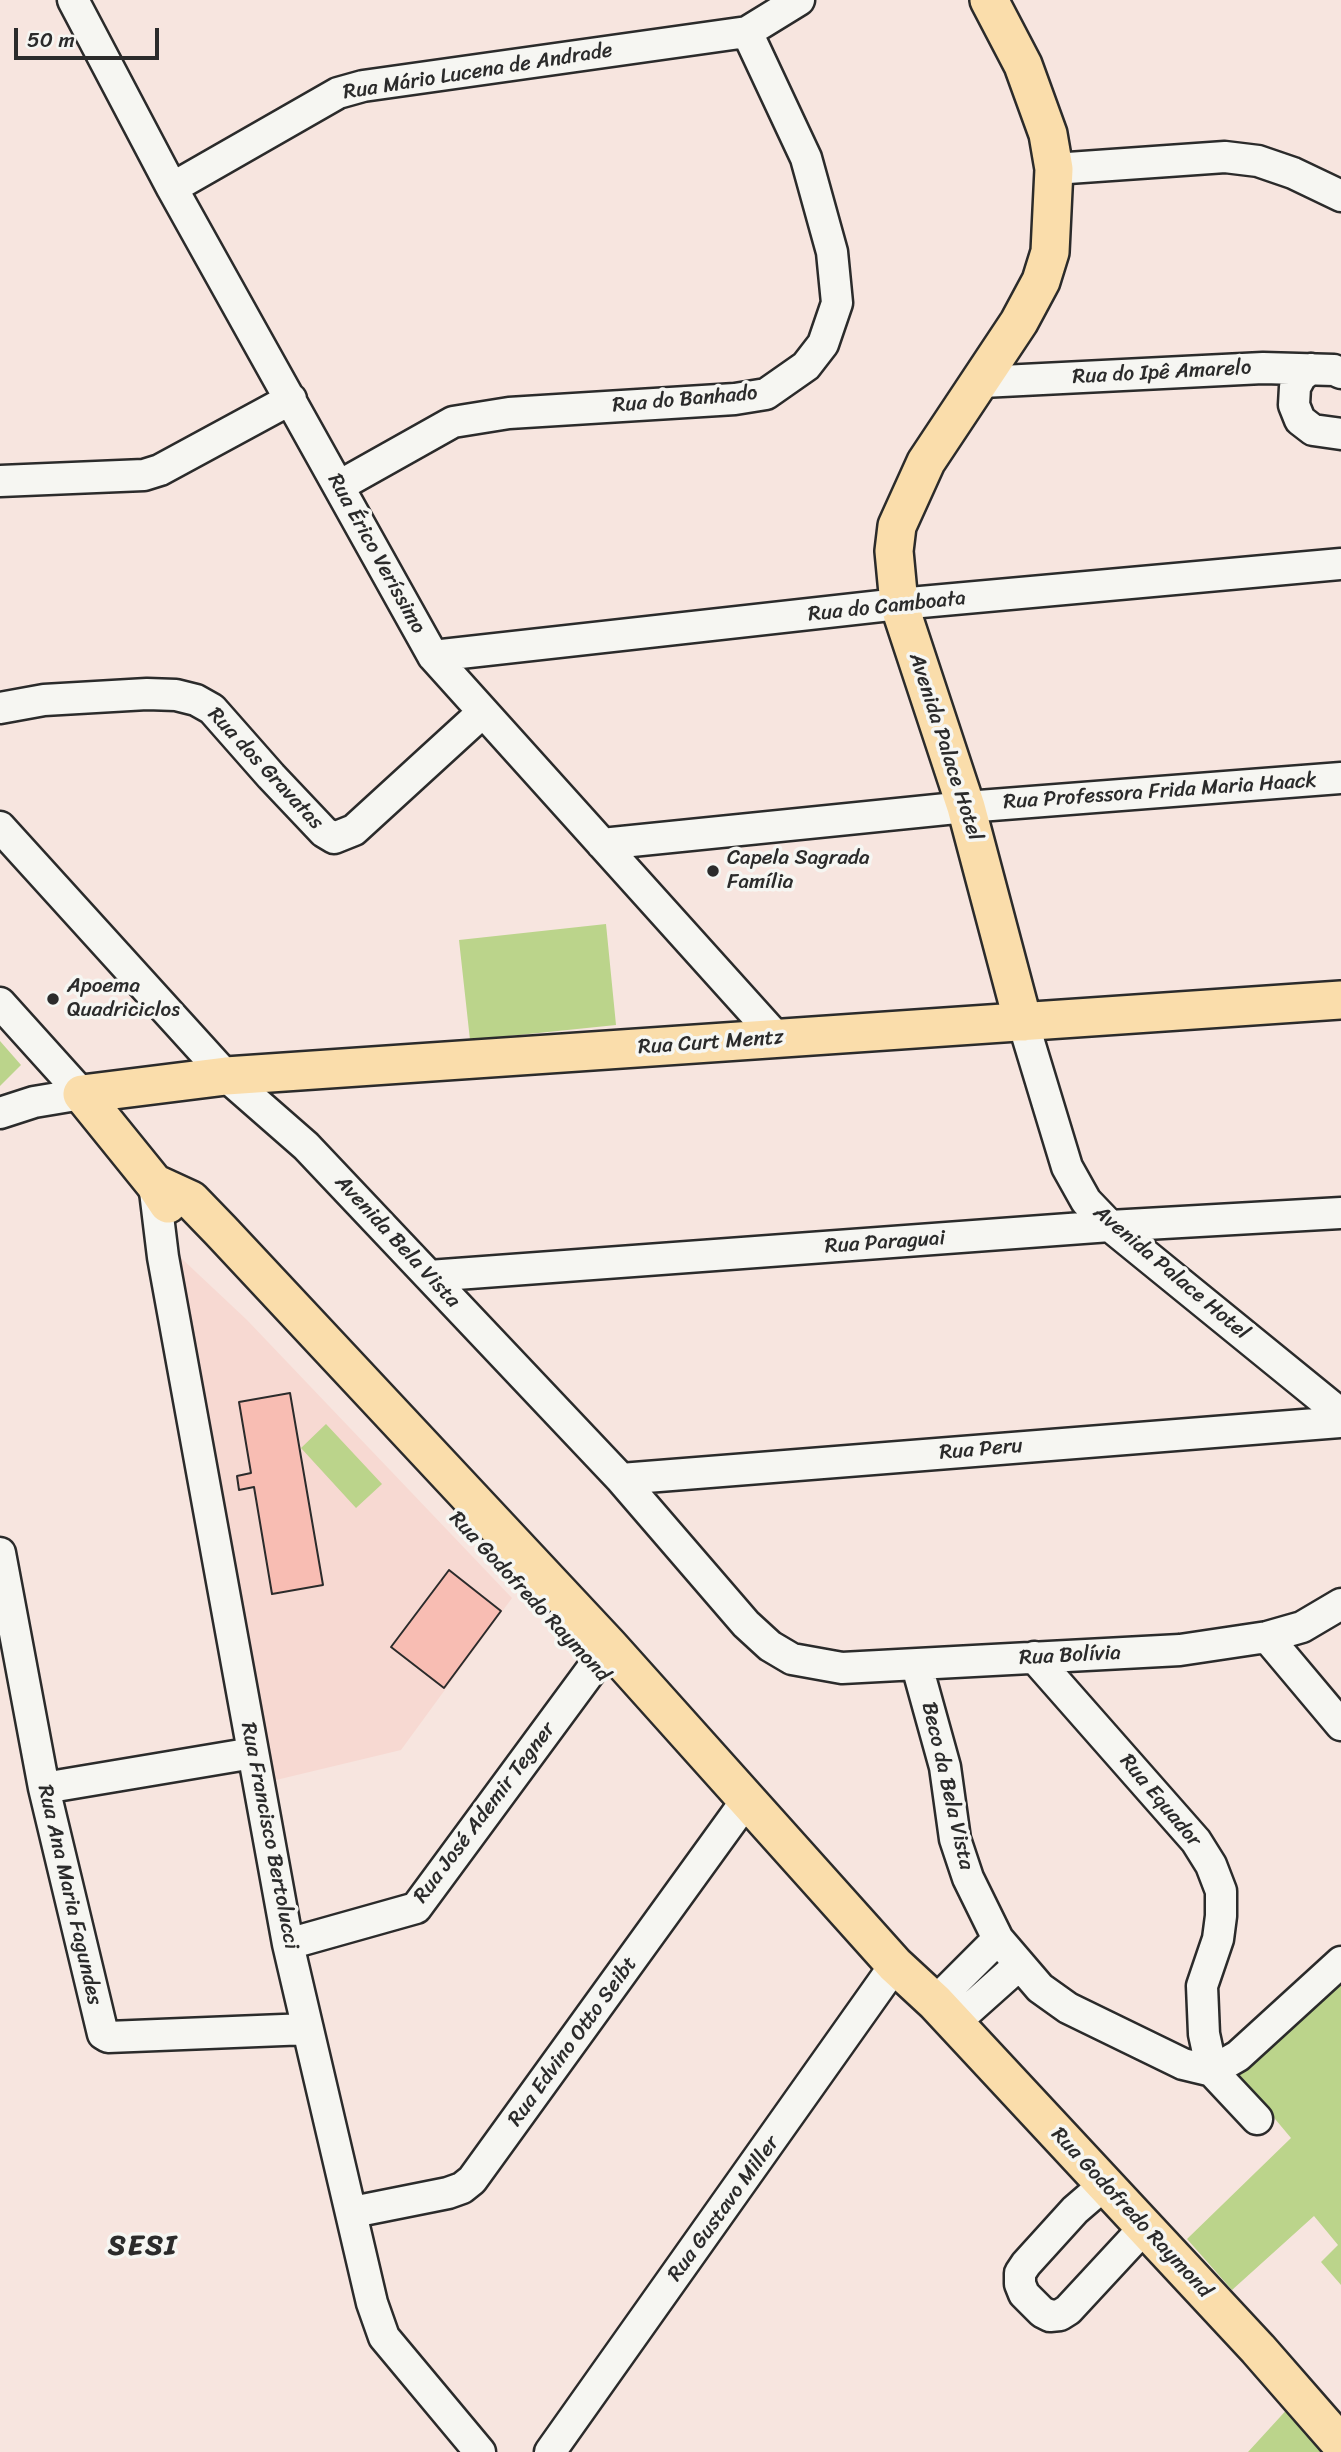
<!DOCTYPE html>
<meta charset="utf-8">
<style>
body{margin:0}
#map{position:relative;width:1341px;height:2452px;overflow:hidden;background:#f7e5df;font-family:Sriracha,sans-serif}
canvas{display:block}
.scale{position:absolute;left:14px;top:28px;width:145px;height:32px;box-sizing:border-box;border:4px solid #2b2b2b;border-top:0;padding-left:9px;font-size:21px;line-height:24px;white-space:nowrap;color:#2b2b2b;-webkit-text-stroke:5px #f6f6f2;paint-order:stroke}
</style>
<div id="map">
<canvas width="1341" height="2452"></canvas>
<div class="scale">50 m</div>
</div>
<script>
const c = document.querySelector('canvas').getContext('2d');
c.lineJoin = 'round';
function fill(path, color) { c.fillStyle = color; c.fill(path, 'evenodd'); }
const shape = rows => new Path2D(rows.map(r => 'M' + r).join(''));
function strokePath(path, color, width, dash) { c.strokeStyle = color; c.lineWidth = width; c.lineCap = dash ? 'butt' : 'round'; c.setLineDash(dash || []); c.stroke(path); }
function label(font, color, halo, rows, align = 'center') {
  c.font = font + ' Sriracha,sans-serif'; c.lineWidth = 7; c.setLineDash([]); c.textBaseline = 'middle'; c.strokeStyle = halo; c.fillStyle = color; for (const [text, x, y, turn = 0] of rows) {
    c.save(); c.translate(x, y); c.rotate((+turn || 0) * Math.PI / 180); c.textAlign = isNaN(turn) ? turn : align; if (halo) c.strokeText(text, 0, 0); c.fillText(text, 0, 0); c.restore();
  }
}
const built = shape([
 [180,1257,247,1320,512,1598,401,1750,272,1781,176,1262]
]);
const green = shape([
 [606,924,616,1025,470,1040,459,940],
 [0,1041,21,1065,0,1086],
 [326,1424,382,1484,356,1508,301,1448],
 [1341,1982,1341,2285,1321,2262,1338,2245,1314,2216,1232,2290,1187,2239,1291,2138,1239,2076],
 [1291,2405,1330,2452,1248,2452]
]);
const building = shape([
 [290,1393,323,1585,272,1594,254,1487,239,1490,237,1476,251,1473,239,1402,290,1393],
 [449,1570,501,1611,444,1688,391,1647,449,1570]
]);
const minor = shape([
 [73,0,172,188,433,656,777,1038],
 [1054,169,1225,157,1258,161,1293,173,1341,196],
 [172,188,338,93,363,86,747,32,799,0],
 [1311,369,1301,376,1295,387,1294,405,1300,420,1313,430,1341,434],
 [982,382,1263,368,1334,370,1341,373],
 [0,481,144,475,160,470,291,399],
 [339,486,453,422,509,413,735,399,766,394,806,366,823,344,837,303,832,252,806,158,747,32],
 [433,656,899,604,1341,564],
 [0,708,44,700,147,694,176,695,196,700,212,709,271,776,324,832,334,838,354,830,483,712],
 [0,827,226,1076,306,1146,621,1479,746,1624,770,1646,792,1659,842,1668,1180,1650,1267,1637,1302,1627,1341,1604],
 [602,844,966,807,1341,778],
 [0,1003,82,1094],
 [1023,1022,1067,1167,1086,1201,1110,1226,1341,1414],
 [0,1113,34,1102,82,1094],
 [154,1183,163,1257,288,1944,372,2303,384,2337,480,2452],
 [429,1276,1110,1226,1341,1213],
 [621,1479,1341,1422],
 [0,1553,44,1788,103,2034,108,2037,308,2029],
 [1267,1637,1341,1725],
 [1034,1657,1196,1841,1211,1865,1221,1891,1221,1916,1218,1939,1202,1986,1204,2034,1212,2071,1257,2119],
 [917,1666,945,1767,955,1839,968,1878,998,1939,1040,1988,1068,2008,1183,2064,1212,2071],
 [44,1788,253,1753],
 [288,1944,416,1908,609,1646],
 [935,2002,998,1939],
 [954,2023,1019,1965],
 [1212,2071,1238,2056,1341,1962],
 [1104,2185,1075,2210,1026,2264,1020,2273,1020,2284,1024,2294,1042,2312,1050,2316,1060,2315,1068,2310,1144,2228],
 [353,2212,448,2193,462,2188,472,2180,746,1801],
 [550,2452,895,1965]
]);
const major = shape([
 [989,0,1023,65,1048,134,1054,169,1050,252,1041,281,1019,322,926,462,897,526,894,551,899,604,966,807,1023,1022],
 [82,1094,226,1076,1341,1000],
 [82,1094,154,1183,168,1204],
 [154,1183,191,1200,221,1231,609,1646,895,1965,935,2002,1258,2349,1341,2444]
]);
const markers = [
 [713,871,7,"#2b2b2b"],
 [53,999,7,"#2b2b2b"]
];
const streetNames = [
 ["Rua Mário Lucena de Andrade",478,72,-9],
 ["Rua do Ipê Amarelo",1162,373,-3],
 ["Rua do Banhado",685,400,-5],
 ["Rua Érico Veríssimo",376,554,61],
 ["Rua do Camboata",887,607,-6],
 ["Avenida Palace Hotel",945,747,72],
 ["Rua dos Gravatas",265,769,47],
 ["Rua Professora Frida Maria Haack",1160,792,-4],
 ["Rua Curt Mentz",711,1043,-4],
 ["Avenida Bela Vista",397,1242,47],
 ["Rua Paraguai",885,1243,-4],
 ["Avenida Palace Hotel",1171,1273,40],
 ["Rua Peru",981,1450,-5],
 ["Rua Godofredo Raymond",529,1597,47],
 ["Rua Bolívia",1070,1656,-3],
 ["Beco da Bela Vista",947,1786,77],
 ["Rua Equador",1160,1801,50],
 ["Rua José Ademir Tegner",485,1813,-53],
 ["Rua Francisco Bertolucci",269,1836,79],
 ["Rua Ana Maria Fagundes",69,1895,77],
 ["Rua Edvino Otto Seibt",573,2042,-54],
 ["Rua Gustavo Miller",724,2209,-54],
 ["Rua Godofredo Raymond",1131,2213,47]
];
const poiNames = [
 ["Capela Sagrada",727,859],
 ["Família",727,883],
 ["Apoema",67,987],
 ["Quadriciclos",67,1011]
];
const districtNames = [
 ["SESI",143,2247]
];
fill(built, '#f7d9d2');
fill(green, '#bbd48b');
fill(building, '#f8bdb3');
strokePath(building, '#2b2b2b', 2);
strokePath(minor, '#2b2b2b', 35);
strokePath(major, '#2b2b2b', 42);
strokePath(minor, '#f6f6f2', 30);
strokePath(major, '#faddab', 37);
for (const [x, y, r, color] of markers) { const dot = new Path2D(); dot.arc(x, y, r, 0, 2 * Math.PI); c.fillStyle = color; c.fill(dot); strokePath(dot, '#f6f6f2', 2.5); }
label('21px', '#2b2b2b', '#f6f6f2', streetNames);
label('21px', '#2b2b2b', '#f6f6f2', poiNames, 'left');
c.letterSpacing = '2px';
label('bold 28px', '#2b2b2b', '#f6f6f2', districtNames);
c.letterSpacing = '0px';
</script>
